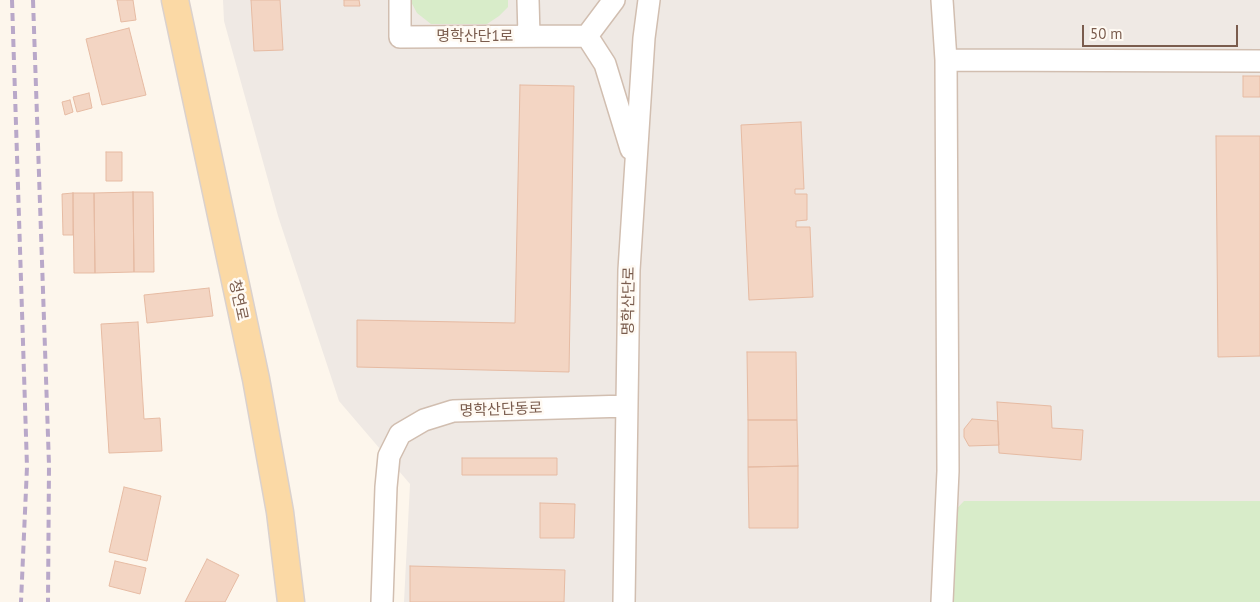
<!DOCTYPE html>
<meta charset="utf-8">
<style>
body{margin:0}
#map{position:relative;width:1260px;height:602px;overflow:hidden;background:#fdf6ec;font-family:"PT Sans",sans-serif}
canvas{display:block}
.scale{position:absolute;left:1082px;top:25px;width:156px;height:22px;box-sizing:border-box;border:2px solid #7a5c4d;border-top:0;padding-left:6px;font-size:15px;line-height:18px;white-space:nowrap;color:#7a5c4d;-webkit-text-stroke:4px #fffaf3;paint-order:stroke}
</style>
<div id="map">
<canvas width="1260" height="602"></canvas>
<div class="scale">50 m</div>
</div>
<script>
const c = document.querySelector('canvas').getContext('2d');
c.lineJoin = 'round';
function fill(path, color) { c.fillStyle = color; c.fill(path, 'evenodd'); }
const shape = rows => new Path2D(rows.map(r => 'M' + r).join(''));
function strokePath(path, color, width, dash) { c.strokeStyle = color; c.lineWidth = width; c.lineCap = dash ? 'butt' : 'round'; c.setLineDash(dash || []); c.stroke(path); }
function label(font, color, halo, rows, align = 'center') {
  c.font = font + ' "PT Sans","Noto Sans KR",sans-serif'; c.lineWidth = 5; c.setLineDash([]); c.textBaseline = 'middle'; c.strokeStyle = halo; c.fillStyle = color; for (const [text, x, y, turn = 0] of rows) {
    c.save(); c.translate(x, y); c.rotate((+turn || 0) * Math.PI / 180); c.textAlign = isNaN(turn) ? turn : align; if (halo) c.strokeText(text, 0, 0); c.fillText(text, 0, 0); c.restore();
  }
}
const industrial = shape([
 [223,0,1260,0,1260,602,404,602,410,484,339,401,278,216,224,21]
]);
const green = shape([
 [410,0,508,0,508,7,499,16,487,24,431,24,417,13],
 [964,501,1260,501,1260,602,953,602,950,516]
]);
const building = shape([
 [117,0,133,0,136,20,121,22,117,0],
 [251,0,280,0,283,50,254,51,251,0],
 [344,0,359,0,360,6,344,6,344,0],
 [129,28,146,95,102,105,86,39,129,28],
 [1243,76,1260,76,1260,97,1243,97,1243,76],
 [520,85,574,86,569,372,357,367,357,320,515,323,520,85],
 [89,93,92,108,77,112,73,97,89,93],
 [70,100,73,112,65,115,62,102,70,100],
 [801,122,804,189,795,189,795,194,807,194,807,220,796,221,796,227,810,227,813,297,749,300,741,125,801,122],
 [1216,136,1260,136,1260,356,1218,357,1216,136],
 [106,152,122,152,122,181,106,181,106,152],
 [133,192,153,192,154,272,134,272,133,192],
 [133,192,134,272,95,273,94,193,133,192],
 [73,193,73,235,63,235,62,194,73,193],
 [73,193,94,193,95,273,74,273,73,193],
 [209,288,213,316,147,323,144,295,209,288],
 [138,322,144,419,160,418,162,451,109,453,101,324,138,322],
 [747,352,796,352,797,420,748,420,747,352],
 [997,402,1051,406,1052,428,1083,430,1081,460,999,453,997,402],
 [972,419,998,421,999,445,969,446,964,437,964,429,972,419],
 [748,420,797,420,798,466,748,467,748,420],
 [462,458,557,458,557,475,462,475,462,458],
 [798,466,798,528,749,528,748,467,798,466],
 [124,487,161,496,147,561,109,552,124,487],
 [540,503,575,504,574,538,540,538,540,503],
 [207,559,239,575,225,602,185,602,207,559],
 [115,561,146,568,140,594,109,586,115,561],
 [410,566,565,570,564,602,410,602,410,566]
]);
const minor = shape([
 [400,0,400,37,587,36],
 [528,0,529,36],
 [587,36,605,64,631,149],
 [587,36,614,0],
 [946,60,1260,61],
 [382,602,386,487,389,456,400,434,424,420,453,411,627,406],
 [624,602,629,270,644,38,649,0],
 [942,602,948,471,946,60,942,0]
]);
const major = shape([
 [175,0,256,379,280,512,291,602]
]);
const rail = shape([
 [12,0,27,467,21,602],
 [33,0,49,465,48,602]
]);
const streetNames = [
 ["명학산단1로",475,37],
 ["청연로",238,300,78],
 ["명학산단로",629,301,-89],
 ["명학산단동로",501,410,-2]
];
fill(industrial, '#efe9e4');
fill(green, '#d8ecc9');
fill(building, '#f3d5c3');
strokePath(building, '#e6bba3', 1);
strokePath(minor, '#d1beb0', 24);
strokePath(major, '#dad1cd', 29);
strokePath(minor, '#fff', 21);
strokePath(major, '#fbd9a5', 26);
strokePath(rail, '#b9a8c9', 4, [8, 5]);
label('15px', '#7a5c4d', '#fffaf3', streetNames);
</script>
